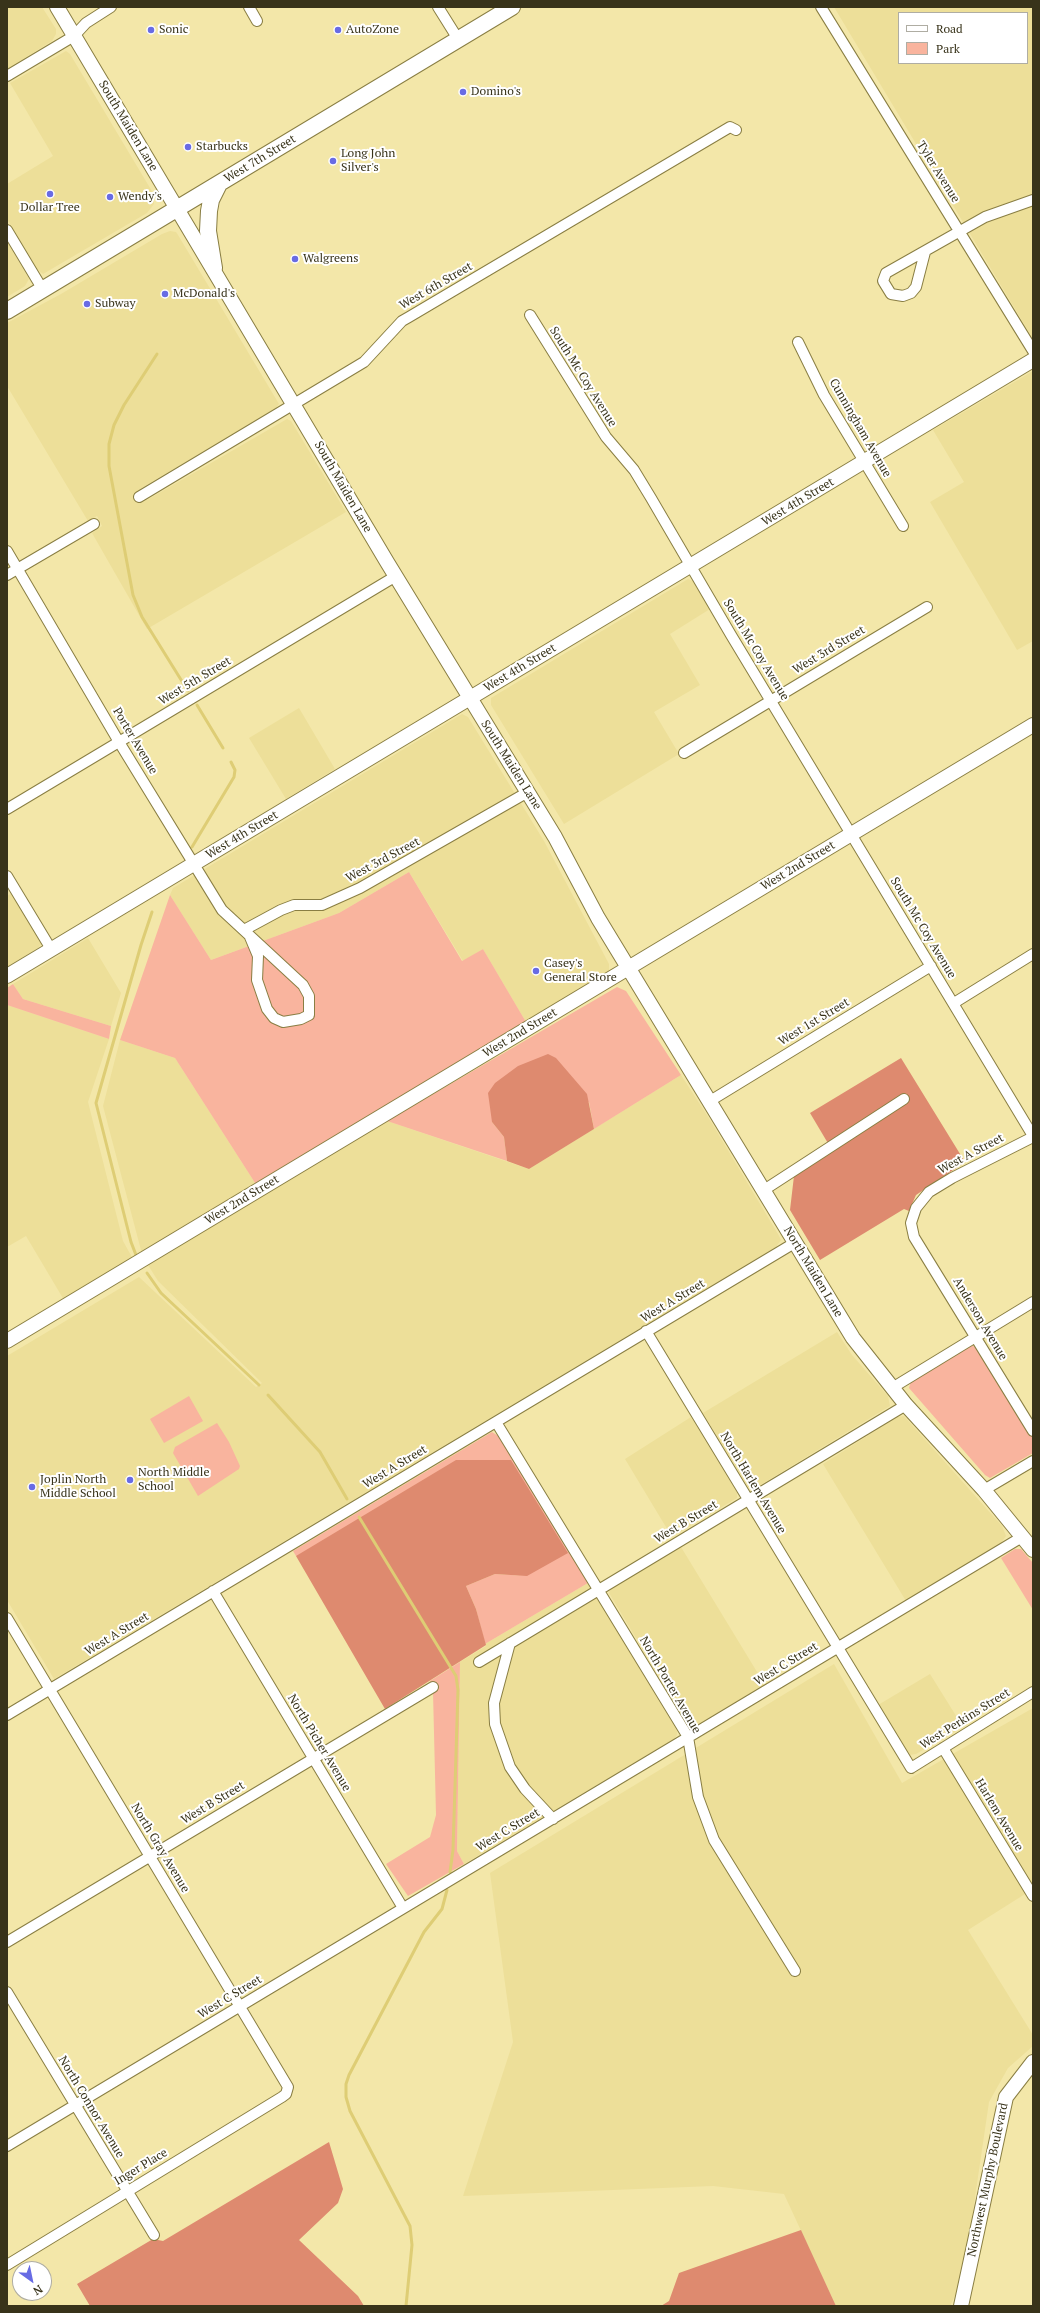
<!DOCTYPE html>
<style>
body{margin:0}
#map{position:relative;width:1040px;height:2313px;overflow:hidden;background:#f3e7a9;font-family:"PT Serif",serif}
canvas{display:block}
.frame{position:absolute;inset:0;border:8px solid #38331a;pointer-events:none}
.legend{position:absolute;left:898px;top:12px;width:130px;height:52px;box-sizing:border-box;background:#fff;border:1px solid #afada3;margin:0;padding:5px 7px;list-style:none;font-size:12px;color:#38331a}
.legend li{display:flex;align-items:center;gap:8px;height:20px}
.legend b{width:20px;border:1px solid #afada3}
.north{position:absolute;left:12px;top:2261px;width:40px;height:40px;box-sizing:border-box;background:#fff;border:1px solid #afada3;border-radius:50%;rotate:147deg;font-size:11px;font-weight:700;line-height:16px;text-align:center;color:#38331a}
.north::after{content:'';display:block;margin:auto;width:14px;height:18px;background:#686be4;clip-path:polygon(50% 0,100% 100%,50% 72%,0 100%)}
</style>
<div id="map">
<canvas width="1040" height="2313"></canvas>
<div class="frame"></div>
<ul class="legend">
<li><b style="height:5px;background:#fff"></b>Road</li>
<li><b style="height:11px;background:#f9b49e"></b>Park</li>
</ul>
<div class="north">N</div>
</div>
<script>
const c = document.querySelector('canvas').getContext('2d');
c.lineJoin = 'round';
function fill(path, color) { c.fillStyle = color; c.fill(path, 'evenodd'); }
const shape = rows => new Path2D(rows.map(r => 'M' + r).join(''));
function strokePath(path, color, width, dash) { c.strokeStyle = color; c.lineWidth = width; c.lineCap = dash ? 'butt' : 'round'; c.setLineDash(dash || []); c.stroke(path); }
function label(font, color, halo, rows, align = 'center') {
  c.font = font + ' "PT Serif",serif'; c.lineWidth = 4; c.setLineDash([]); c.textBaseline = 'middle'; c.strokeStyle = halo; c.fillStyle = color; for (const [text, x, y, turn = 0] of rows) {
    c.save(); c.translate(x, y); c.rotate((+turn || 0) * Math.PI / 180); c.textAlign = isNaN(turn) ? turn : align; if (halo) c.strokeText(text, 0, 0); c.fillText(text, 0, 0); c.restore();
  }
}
const built = shape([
 [7,7,42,7,56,29,56,34,52,41,7,69],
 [834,7,1033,7,1033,339],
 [899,13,1027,13,1027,63,899,63],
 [66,51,70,54,153,193,154,204,147,213,43,274,35,268,7,219,7,184,53,156,10,83],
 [170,231,176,232,178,235,279,404,276,408,140,489,147,500,287,419,291,421,346,512,147,629,92,533,102,526,97,516,88,521,7,386,7,323,61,294,162,234],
 [7,242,29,279,25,286,7,297],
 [1033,371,1033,641,1017,650,930,502,964,482,933,430],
 [688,579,693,581,710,609,670,634,700,685,654,712,679,754,564,824,491,705,491,698],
 [299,708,335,769,286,799,249,738],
 [462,714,468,717,544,841,609,964,609,971,526,1022,483,949,463,961,409,872,339,913,211,960,170,895,173,888],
 [12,893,42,943,38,948,7,967,7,896],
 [88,938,121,993,111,1026,23,999,13,984],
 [7,1005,109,1039,88,1102,123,1241,133,1259,64,1300,26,1236,7,1247],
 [120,1040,175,1058,257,1186,142,1254,103,1106],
 [681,1075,707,1115,778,1234,781,1240,776,1247,54,1679,7,1600,7,1356,139,1277,256,1387,262,1383,158,1281,148,1265,387,1121,529,1169],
 [837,1332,852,1355,888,1396,890,1406,757,1487,753,1489,748,1487,703,1413],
 [904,1416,1002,1526,1006,1536,1001,1543,906,1601,823,1464,897,1417],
 [691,1417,737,1493,737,1498,672,1537,625,1459],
 [681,1547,765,1685,693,1727,688,1725,609,1593,611,1588],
 [588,1583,677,1731,677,1735,674,1739,464,1864,457,1851,460,1662,486,1646,485,1644],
 [834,1664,902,1783,1033,1708,1033,1889,968,1930,1033,2035,1033,2046,1008,2068,989,2102,963,2279,950,2306,836,2306,784,2194,713,2186,463,2196,513,2042,490,1873],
 [930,1674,963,1727,916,1754,910,1755,878,1705]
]);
const green = shape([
 [409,872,462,961,483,949,526,1022,257,1186,175,1058,120,1040,170,895,211,960,339,913],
 [13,984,23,999,111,1026,109,1039,7,1005,7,988],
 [617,987,626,991,681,1075,594,1129,589,1102,492,1122,504,1137,507,1161,387,1121],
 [971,1345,977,1348,1033,1438,1033,1453,990,1478,985,1475,909,1388,911,1381],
 [189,1396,203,1421,164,1443,150,1419],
 [217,1423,229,1442,240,1466,239,1469,198,1496,173,1453,175,1447],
 [492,1432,500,1437,588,1583,485,1644,476,1609,466,1586,495,1574,527,1576,296,1556,293,1551],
 [1015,1549,1021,1549,1033,1563,1033,1610,1001,1558],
 [460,1662,457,1851,464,1864,408,1896,386,1864,430,1837,436,1815,433,1692,430,1681]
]);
const forest = shape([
 [548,1054,556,1058,587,1094,594,1129,529,1169,507,1161,504,1137,492,1122,488,1093,495,1083,518,1066],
 [901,1058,965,1162,916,1195,909,1211,904,1209,820,1260,790,1210,794,1176,829,1145,810,1113],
 [456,1460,511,1460,568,1553,527,1576,495,1574,466,1586,476,1609,486,1645,385,1709,296,1556],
 [329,2142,343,2189,338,2203,299,2240,358,2296,364,2306,90,2306,77,2284,153,2239,163,2241],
 [801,2230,836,2306,661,2306,669,2301,679,2273]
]);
const stream = shape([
 [157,354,124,405,114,425,109,444,109,466,133,595,142,617,188,691],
 [197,705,223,748],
 [192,847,234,777,235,770,231,762],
 [136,1255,131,1242,96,1103,141,945,152,912],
 [147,1273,161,1293,259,1385],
 [268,1395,320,1452,347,1499],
 [359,1517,456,1676,458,1690,453,1850,450,1872],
 [406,2306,412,2245,410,2226,350,2111,346,2097,346,2084,349,2075,424,1932,442,1909,447,1890]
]);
const street = shape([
 [249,7,257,21],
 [438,7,458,39],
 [821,7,1033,351],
 [7,76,74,36,86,23,111,7],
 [7,230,43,290],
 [925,252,916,287,911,293,903,296,891,294,883,281,886,273,985,217,1033,200],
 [530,315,606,437,634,470,651,498,731,635,1033,1136],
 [798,342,824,395,903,526],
 [139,497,364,362,402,321,409,317,730,127,736,130],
 [7,551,119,742,222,910,303,985,309,996,309,1015,301,1019,283,1022,274,1018,267,1009,257,980,258,956,250,937],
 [7,575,94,524],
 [684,753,927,607],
 [7,809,396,576],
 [7,876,51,949],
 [244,930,281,910,294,905,322,905,360,888,528,792],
 [954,1003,1033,954],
 [710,1101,931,966],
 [1033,1137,952,1178,929,1192,916,1208,911,1223,914,1237,1033,1431],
 [764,1190,904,1099],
 [646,1331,911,1768,1033,1692],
 [892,1388,1033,1302],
 [496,1422,688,1737,698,1797,714,1840,795,1971],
 [984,1490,1033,1461],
 [213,1591,403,1908],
 [7,1618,288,2087,286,2094,282,2097,7,2265],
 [510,1643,494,1703,495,1724,510,1767,525,1789,553,1819],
 [479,1662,906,1405],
 [7,1715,796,1242],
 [943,1748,1033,1896],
 [7,1942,433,1687],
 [7,1992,154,2235],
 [7,2146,1022,1537]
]);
const secondary = shape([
 [57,7,387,562,555,837,598,918,853,1338,906,1405,984,1490,1033,1550],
 [7,976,1033,360],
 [7,1341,1033,725],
 [961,2306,1006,2097,1033,2062]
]);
const primary = shape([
 [214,268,208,231,209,211,211,200,219,184],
 [7,311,512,7]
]);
const markers = [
 [151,30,4,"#686be4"],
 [338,30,4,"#686be4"],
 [463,92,4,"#686be4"],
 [188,147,4,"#686be4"],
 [333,161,4,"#686be4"],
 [50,194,4,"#686be4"],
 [110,197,4,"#686be4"],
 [295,259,4,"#686be4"],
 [165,294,4,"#686be4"],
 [87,304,4,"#686be4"],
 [536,971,4,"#686be4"],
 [130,1480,4,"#686be4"],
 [32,1487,4,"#686be4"]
];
const poiNames = [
 ["Sonic",159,30],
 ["AutoZone",346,30],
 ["Domino's",471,92],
 ["Starbucks",196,147],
 ["Long John",341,154],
 ["Silver's",341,168],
 ["Wendy's",118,197],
 ["Dollar Tree",50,208,"center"],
 ["Walgreens",303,259],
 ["McDonald's",173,294],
 ["Subway",95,304],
 ["Casey's",544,964],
 ["General Store",544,978],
 ["North Middle",138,1473],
 ["School",138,1487],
 ["Joplin North",40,1480],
 ["Middle School",40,1494]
];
const streetNames = [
 ["South Maiden Lane",128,126,59],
 ["West 7th Street",260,159,-31],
 ["Tyler Avenue",938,172,58],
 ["West 6th Street",436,286,-30],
 ["South Mc Coy Avenue",583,377,58],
 ["Cunningham Avenue",860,428,60],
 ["South Maiden Lane",343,487,60],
 ["West 4th Street",798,502,-31],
 ["South Mc Coy Avenue",756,650,59],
 ["West 3rd Street",829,650,-31],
 ["West 4th Street",520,668,-31],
 ["West 5th Street",195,681,-31],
 ["Porter Avenue",135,741,59],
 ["South Maiden Lane",511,765,58],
 ["West 4th Street",242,835,-31],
 ["West 3rd Street",383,860,-28],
 ["West 2nd Street",798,866,-31],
 ["South Mc Coy Avenue",923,928,59],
 ["West 1st Street",814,1022,-31],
 ["West 2nd Street",520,1033,-31],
 ["West A Street",971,1154,-28],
 ["West 2nd Street",242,1200,-31],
 ["North Maiden Lane",813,1272,59],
 ["West A Street",673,1301,-31],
 ["Anderson Avenue",980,1319,59],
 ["West A Street",395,1467,-31],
 ["North Harlem Avenue",753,1483,59],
 ["West B Street",686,1522,-31],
 ["West A Street",117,1634,-31],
 ["West C Street",786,1664,-31],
 ["North Porter Avenue",670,1685,60],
 ["West Perkins Street",965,1719,-32],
 ["North Picher Avenue",319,1743,59],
 ["West B Street",213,1803,-31],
 ["Harlem Avenue",999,1815,59],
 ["West C Street",508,1830,-31],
 ["North Gray Avenue",160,1848,59],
 ["West C Street",230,1997,-31],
 ["North Connor Avenue",91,2107,59],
 ["Inger Place",141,2167,-31],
 ["Northwest Murphy Boulevard",988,2180,-78]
];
fill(built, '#eddf99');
fill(green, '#f9b49e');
fill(forest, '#de8a6f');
strokePath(stream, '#decd75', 3);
strokePath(street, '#897e43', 12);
strokePath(secondary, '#897e43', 16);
strokePath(primary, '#897e43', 18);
strokePath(street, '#fff', 10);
strokePath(secondary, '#fff', 14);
strokePath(primary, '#fff', 16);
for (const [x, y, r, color] of markers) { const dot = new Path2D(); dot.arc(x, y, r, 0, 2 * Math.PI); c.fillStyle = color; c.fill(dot); strokePath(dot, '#fff', 1.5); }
label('12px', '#38331a', '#fff', poiNames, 'left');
label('12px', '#38331a', '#fff', streetNames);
</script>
